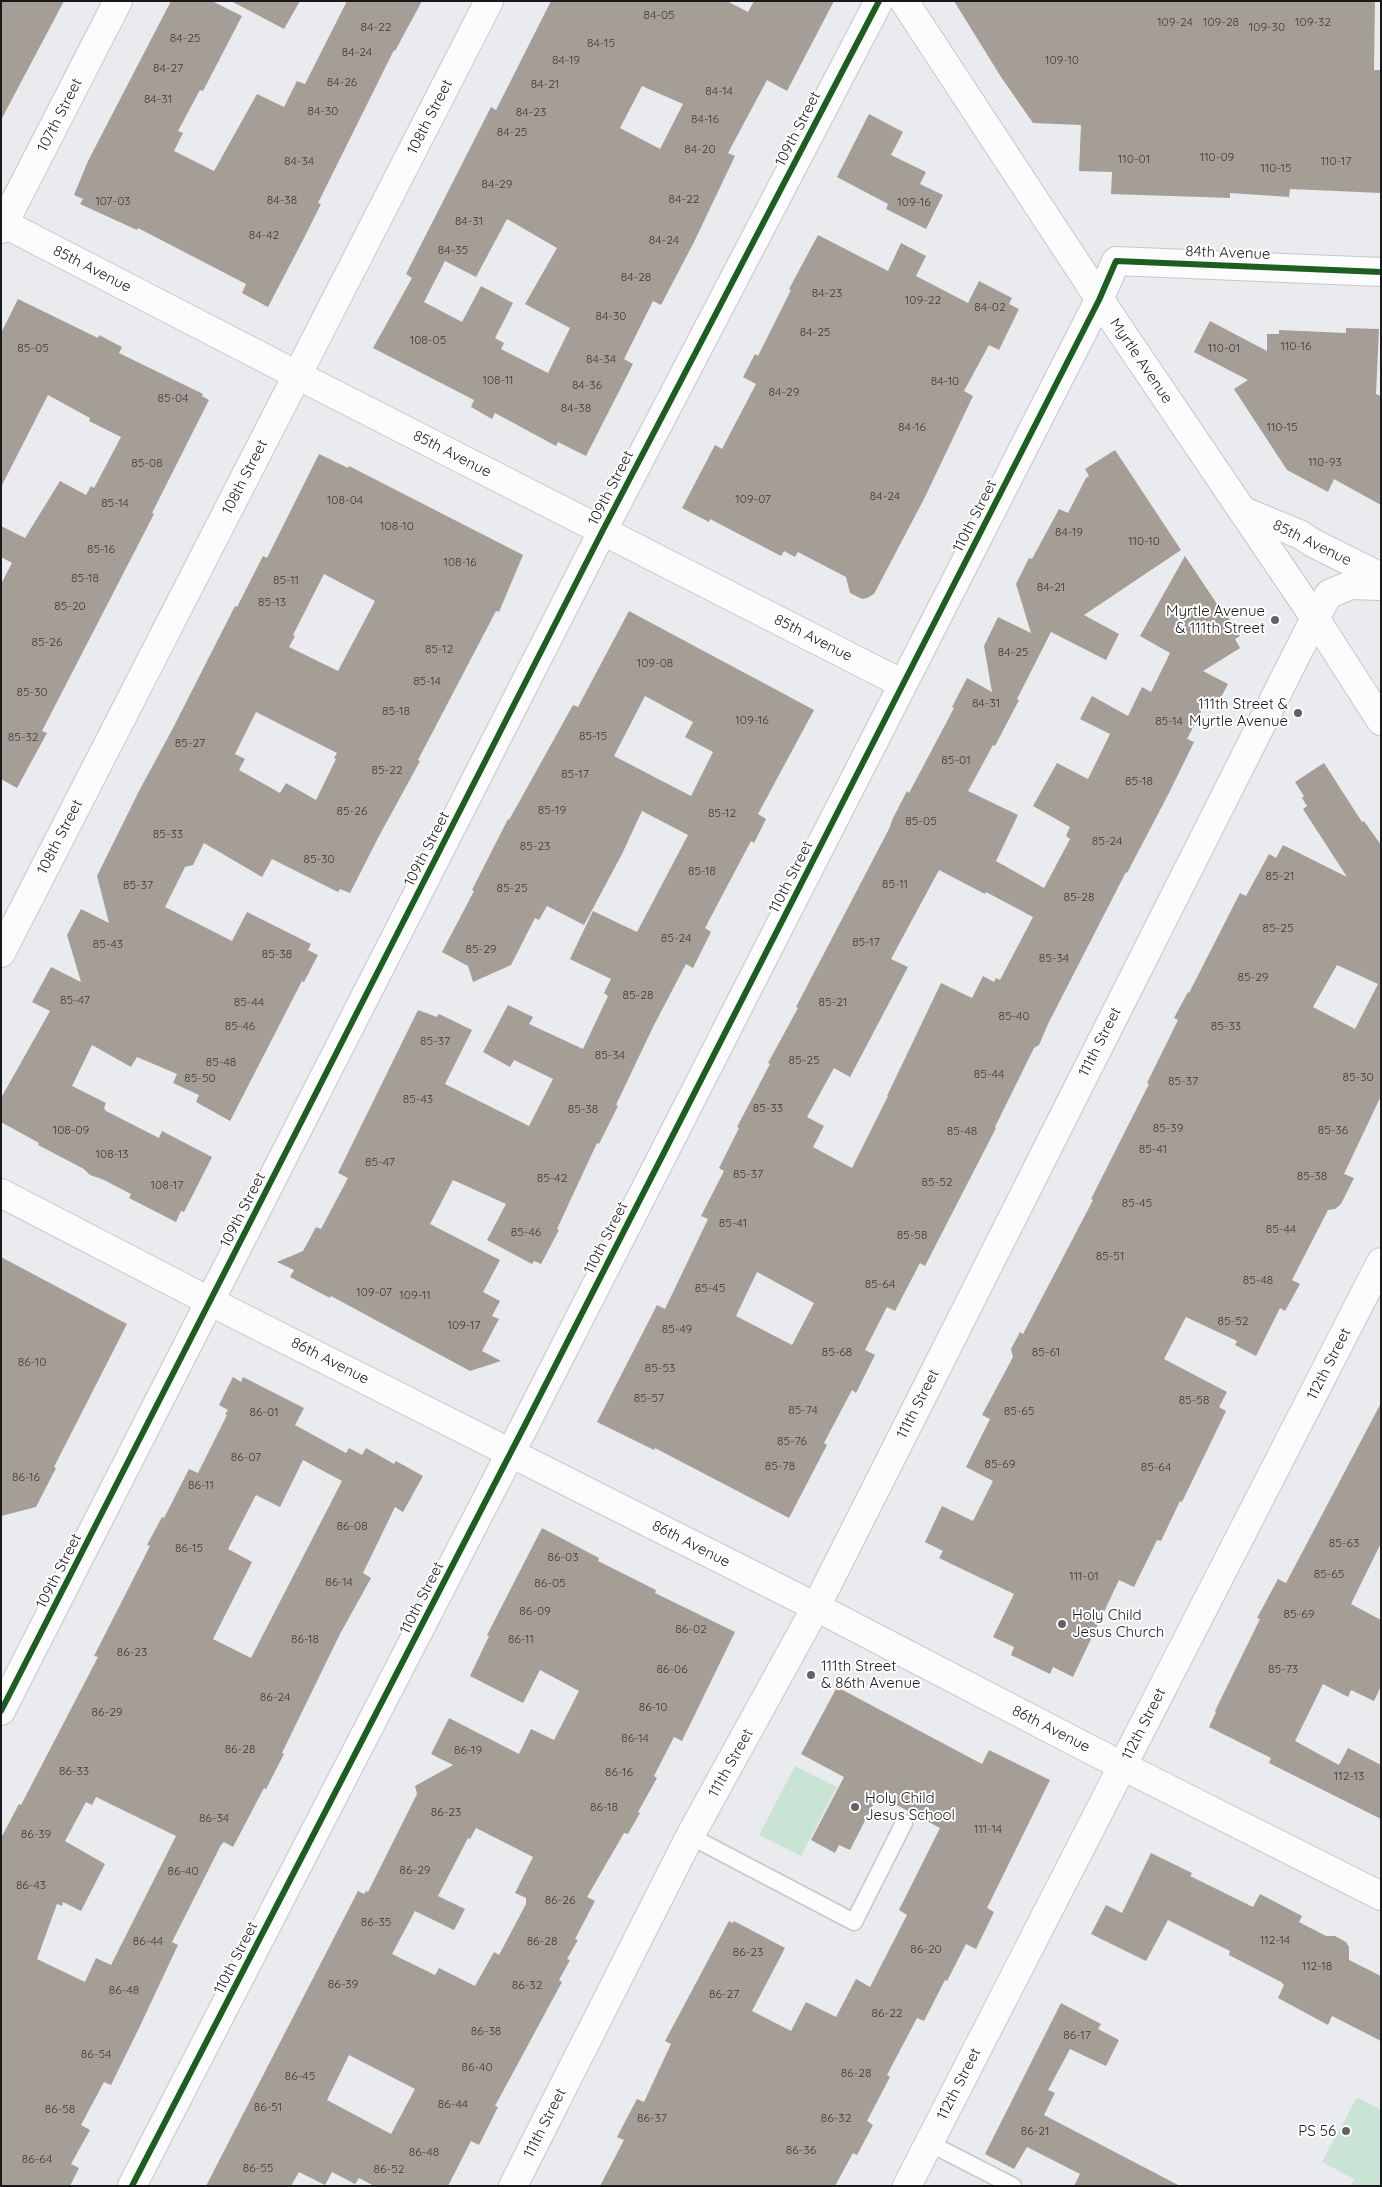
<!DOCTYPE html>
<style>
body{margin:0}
#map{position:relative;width:1382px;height:2187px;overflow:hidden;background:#eaebee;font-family:Quicksand,sans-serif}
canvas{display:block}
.frame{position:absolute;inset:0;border:2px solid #19191b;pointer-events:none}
</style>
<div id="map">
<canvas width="1382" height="2187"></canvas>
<div class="frame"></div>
</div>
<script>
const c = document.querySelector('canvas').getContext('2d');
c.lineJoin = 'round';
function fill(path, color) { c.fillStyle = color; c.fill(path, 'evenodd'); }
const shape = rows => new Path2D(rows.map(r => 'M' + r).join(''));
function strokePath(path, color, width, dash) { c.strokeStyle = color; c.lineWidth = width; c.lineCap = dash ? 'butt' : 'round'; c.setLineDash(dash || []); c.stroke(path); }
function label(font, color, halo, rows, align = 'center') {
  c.font = font + ' Quicksand,sans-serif'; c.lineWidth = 4; c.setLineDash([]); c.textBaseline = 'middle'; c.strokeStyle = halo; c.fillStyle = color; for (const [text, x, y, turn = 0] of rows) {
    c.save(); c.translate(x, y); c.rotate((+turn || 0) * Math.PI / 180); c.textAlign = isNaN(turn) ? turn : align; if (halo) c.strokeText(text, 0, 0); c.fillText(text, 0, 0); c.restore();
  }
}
const green = shape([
 [795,1766,837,1787,801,1856,759,1835],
 [1357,2097,1381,2110,1381,2186,1351,2186,1354,2179,1322,2162]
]);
const building = shape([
 [1,1,64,1,1,120],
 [171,1,212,1,242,16,203,91,200,90,178,131,183,133,174,151,214,171,257,94,284,107,297,81,305,84,347,1,422,1,395,51,394,50,318,203,321,204,303,240,268,307,242,293,246,284,138,228,137,230,80,204,83,199,74,195,88,161],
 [231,1,300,1,284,29],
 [551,1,727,1,748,12,754,1,834,1,787,91,767,80,728,153,735,156,694,242,661,305,653,301,624,359,633,364,586,456,558,442,556,446,495,413,492,419,471,407,474,400,373,348,412,278,406,274,491,107,496,110],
 [642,86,683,104,660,149,620,128],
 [507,219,557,248,525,304,570,328,548,373,501,349,504,343,495,338,513,303,481,286,462,322,424,302,445,261,476,277],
 [954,1,1375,1,1374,70,1381,70,1381,193,1290,189,1289,197,1230,193,1230,198,1111,194,1112,172,1079,171,1081,125,1033,123,1001,77],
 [869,114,903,132,891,155,926,172,920,184,943,195,926,229,886,209,888,204,837,177],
 [818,235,888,271,901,243,926,256,916,276,968,303,979,281,1012,298,1009,304,1019,309,999,350,989,345,964,391,973,396,925,497,874,594,867,598,862,599,850,593,846,577,798,552,795,557,784,551,781,556,710,519,709,522,682,508,715,445,722,449,756,384,743,377,755,354,758,356,791,290,789,289],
 [18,299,98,338,99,335,122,347,119,353,203,394,202,396,209,400,152,513,154,514,42,731,47,733,17,788,1,779,1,584,12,563,1,557,1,526,25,538,60,481,86,495,91,486,94,488,121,437,89,421,90,418,48,395,1,487,1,333],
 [1210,321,1267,351,1267,334,1279,334,1279,330,1346,333,1346,328,1379,329,1376,394,1381,396,1381,505,1334,479,1328,492,1287,470,1234,389,1248,380,1194,352],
 [1115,450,1181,550,1084,615,1119,634,1106,660,1051,632,1017,699,1019,700,995,746,993,745,968,791,1018,815,996,861,1044,888,1070,839,1066,836,1070,827,1033,806,1057,763,1088,779,1110,734,1080,719,1092,696,1128,716,1142,687,1151,692,1170,653,1140,636,1185,556,1219,607,1221,606,1240,636,1235,639,1240,648,1203,671,1228,684,1217,705,1207,700,1187,739,1194,742,1169,793,1127,873,1126,872,1048,1024,1039,1045,1034,1048,995,1127,996,1128,925,1266,920,1263,895,1311,887,1307,865,1350,875,1355,856,1393,852,1390,824,1443,827,1445,789,1518,655,1448,654,1450,597,1422,657,1305,665,1309,708,1219,701,1216,724,1171,719,1168,739,1128,737,1127,770,1064,768,1063,798,1008,796,1007,889,829,893,818,907,791,909,793,954,708,952,707,967,678,992,692,984,646,998,617,1031,633,1016,584,1029,558,1032,559,1059,509,1068,513,1086,478,1089,476,1085,469],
 [939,870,985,894,986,892,1033,917,1000,980,996,978,994,982,983,976,972,998,941,983,887,1096,888,1096,852,1168,813,1147,824,1126,807,1117,834,1068,850,1077,908,967,891,959],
 [757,1272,814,1303,792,1345,736,1316],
 [319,454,348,468,349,466,523,555,499,612,496,611,418,760,420,761,378,838,350,893,340,889,338,892,272,859,262,877,204,843,193,865,185,867,165,907,232,941,247,912,311,944,308,950,318,955,304,982,302,981,230,1121,196,1102,199,1095,173,1083,177,1074,137,1057,131,1067,92,1045,72,1086,106,1103,104,1108,106,1111,159,1138,162,1131,212,1157,184,1212,181,1211,176,1222,129,1198,131,1194,102,1179,90,1175,84,1169,38,1145,39,1143,1,1122,1,1098,50,1011,32,1002,51,967,81,982,67,935,81,909,109,923,97,876,139,791,173,728,235,606,237,607,263,556,267,558],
 [324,574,375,601,338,671,289,647,295,636,293,635],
 [256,712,337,753,334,758,336,759,316,800,286,783,280,793,239,770,245,759,235,754],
 [629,611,814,710,758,814,766,819,754,843,751,841,705,928,711,932,693,968,686,964,653,1027,616,1105,618,1106,599,1144,597,1143,557,1229,559,1230,541,1264,534,1261,532,1264,487,1240,506,1204,453,1180,430,1224,500,1260,483,1292,500,1301,492,1316,499,1319,482,1351,501,1361,470,1371,331,1296,330,1298,290,1277,294,1270,277,1262,303,1251,316,1227,321,1229,348,1178,338,1173,418,1010,437,1017,439,1014,472,1030,445,1084,529,1126,553,1079,514,1060,510,1067,483,1052,508,1005,533,1017,529,1024,583,1049,608,996,604,993,611,979,570,959,593,911,637,932,688,835,642,811,622,854,584,925,547,906,539,920,535,918,511,965,473,982,468,966,442,952,474,891,472,890,508,819,509,820,573,705,578,707],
 [645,696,693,722,685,737,713,752,691,796,614,756],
 [1324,763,1362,822,1364,821,1381,845,1381,1096,1344,1174,1354,1178,1341,1204,1335,1209,1328,1210,1292,1280,1300,1284,1285,1311,1280,1308,1256,1356,1235,1345,1237,1341,1186,1317,1164,1359,1227,1392,1219,1407,1226,1411,1182,1502,1180,1501,1161,1541,1157,1540,1134,1587,1119,1580,1073,1677,1053,1667,1050,1674,1011,1655,1014,1647,993,1637,1014,1594,939,1558,943,1551,925,1542,942,1506,973,1521,993,1481,966,1467,990,1419,982,1415,1013,1357,1011,1349,1020,1332,1023,1334,1093,1200,1091,1199,1149,1084,1147,1083,1178,1020,1174,1018,1188,992,1189,993,1240,893,1246,896,1269,854,1276,858,1283,845,1347,877,1303,809,1307,806,1302,798,1304,796,1295,782],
 [1337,965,1378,984,1355,1029,1313,1007],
 [1,1257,127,1324,54,1467,56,1468,36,1507,1,1516],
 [233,1377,241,1382,243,1377,304,1408,295,1425,346,1453,349,1448,362,1455,366,1448,394,1464,396,1461,423,1476,403,1512,395,1507,363,1573,371,1578,340,1634,282,1753,284,1754,266,1789,264,1788,233,1847,224,1842,221,1845,172,1942,178,1945,140,2026,111,2085,104,2082,81,2125,90,2130,71,2164,79,2168,70,2186,1,2186,1,1838,19,1804,21,1805,98,1657,94,1656,150,1546,147,1545,162,1517,164,1518,189,1469,198,1473,227,1415,225,1414,228,1410,219,1405],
 [303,1460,342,1481,251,1658,213,1639,252,1562,228,1549,256,1495,280,1507],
 [96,1797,176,1836,111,1965,96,1958,85,1982,37,1959,57,1904,62,1906,63,1902,81,1911,105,1864,65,1841,86,1802,92,1805],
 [1381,1403,1381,1543,1351,1604,1381,1620,1381,1686,1374,1701,1351,1690,1348,1697,1323,1684,1295,1741,1339,1765,1348,1748,1381,1765,1381,1819,1269,1763,1271,1758,1209,1727,1216,1712,1215,1711,1260,1619,1257,1618,1278,1579,1286,1583],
 [542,1528,599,1558,598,1561,656,1590,655,1593,735,1632,682,1741,674,1737,654,1776,657,1778,638,1812,640,1813,628,1834,624,1833,587,1897,595,1901,575,1939,578,1940,567,1959,570,1960,559,1980,562,1982,495,2106,498,2107,479,2145,471,2141,448,2186,374,2186,359,2178,355,2184,332,2172,325,2185,299,2172,291,2186,206,2186,358,1891,364,1894,366,1891,368,1892,417,1794,415,1786,453,1765,431,1754,449,1718,519,1754,531,1729,554,1740,579,1691,540,1670,523,1703,470,1676,489,1636,487,1635],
 [476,1828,533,1857,515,1893,526,1898,526,1904,499,1955,494,1952,475,1986,439,1968,435,1975,392,1954,415,1911,454,1930,465,1909,438,1896,468,1838,470,1839],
 [349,2055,415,2089,391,2134,327,2100],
 [837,1687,982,1764,989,1750,1050,1780,987,1908,994,1912,976,1949,966,1944,947,1981,945,1980,924,2021,917,2018,887,2075,890,2077,867,2121,873,2125,857,2155,853,2153,835,2186,600,2186,624,2140,617,2137,637,2099,644,2102,671,2044,665,2041,729,1921,733,1923,734,1921,785,1948,752,2011,791,2031,806,2002,836,2017,856,1979,870,1987,907,1915,899,1910,940,1828,878,1795,850,1850,839,1845,835,1853,811,1840,844,1777,801,1754],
 [1151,1853,1192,1873,1190,1876,1253,1907,1260,1894,1302,1916,1299,1922,1326,1936,1335,1936,1346,1942,1349,1947,1349,1960,1381,1976,1381,2041,1332,2016,1328,2025,1278,1998,1284,1985,1281,1982,1229,1955,1230,1951,1168,1920,1146,1961,1091,1934,1106,1905,1122,1913],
 [1061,2003,1101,2024,1098,2029,1119,2040,1106,2066,1070,2049,1048,2090,1055,2093,1044,2115,1180,2186,1074,2186,1080,2174,1027,2147,1014,2169,985,2154]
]);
const service = shape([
 [690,1836,854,1922,904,1823],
 [929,2143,1013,2186]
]);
const minor = shape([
 [1,222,297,375,903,684],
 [1,229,118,1],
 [1243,511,1299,534,1313,543,1381,577],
 [1,953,489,1],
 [1,1193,211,1302,816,1607,1095,1752,1381,1896],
 [1,1711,603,530,879,1],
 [132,2186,526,1423,1099,300,1116,261,1381,272],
 [513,2186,690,1836,816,1607,1315,618,1329,594,1351,585,1381,586],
 [907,2186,1381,1262]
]);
const primary = shape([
 [904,1,1118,327,1315,618,1381,721]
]);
const cycleway = shape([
 [1,1711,603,530,879,1],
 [132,2186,526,1423,1099,300,1116,261,1381,272]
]);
const markers = [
 [1275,620,5,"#626265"],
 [1298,713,5,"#626265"],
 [1062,1624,5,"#626265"],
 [811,1675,5,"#626265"],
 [855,1807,5,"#626265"],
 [1346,2131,5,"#626265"]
];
const numberNames = [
 ["84-05",659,15],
 ["109-24",1175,22],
 ["109-28",1221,22],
 ["109-32",1313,22],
 ["84-22",376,27],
 ["109-30",1267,27],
 ["84-25",185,38],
 ["84-15",601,43],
 ["84-24",357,52],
 ["84-19",566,60],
 ["109-10",1062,60],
 ["84-27",168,68],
 ["84-26",342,82],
 ["84-21",545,84],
 ["84-14",719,91],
 ["84-31",158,99],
 ["84-30",323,111],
 ["84-23",531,112],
 ["84-16",705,119],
 ["84-25",512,132],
 ["84-20",700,149],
 ["110-09",1217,157],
 ["110-01",1134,159],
 ["84-34",299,161],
 ["110-17",1336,161],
 ["110-15",1276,168],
 ["84-29",497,184],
 ["84-22",684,199],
 ["84-38",282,200],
 ["107-03",113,201],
 ["109-16",914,202],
 ["84-31",469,221],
 ["84-42",264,235],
 ["84-24",664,240],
 ["84-35",453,250],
 ["84-28",636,277],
 ["84-23",827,293],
 ["109-22",923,300],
 ["84-02",990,307],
 ["84-30",611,316],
 ["84-25",815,332],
 ["108-05",428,340],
 ["110-16",1296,346],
 ["85-05",33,348],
 ["110-01",1224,348],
 ["84-34",601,359],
 ["108-11",498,380],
 ["84-10",945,381],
 ["84-36",587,385],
 ["84-29",784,392],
 ["85-04",173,398],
 ["84-38",576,408],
 ["84-16",912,427],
 ["110-15",1282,427],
 ["110-93",1325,462],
 ["85-08",147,463],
 ["84-24",885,496],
 ["109-07",753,499],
 ["108-04",345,500],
 ["85-14",115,503],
 ["108-10",397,526],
 ["84-19",1069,532],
 ["110-10",1144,541],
 ["85-16",101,549],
 ["108-16",460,562],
 ["85-18",85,578],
 ["85-11",286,580],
 ["84-21",1051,587],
 ["85-13",272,602],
 ["85-20",70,606],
 ["85-26",47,642],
 ["85-12",439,649],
 ["84-25",1013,652],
 ["109-08",655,663],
 ["85-14",427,681],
 ["85-30",32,692],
 ["84-31",986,703],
 ["85-18",396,711],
 ["109-16",752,720],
 ["85-14",1169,721],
 ["85-15",593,736],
 ["85-32",23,737],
 ["85-27",190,743],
 ["85-01",956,760],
 ["85-22",387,770],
 ["85-17",575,774],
 ["85-18",1139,781],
 ["85-19",552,810],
 ["85-26",352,811],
 ["85-12",722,813],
 ["85-05",921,821],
 ["85-33",168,834],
 ["85-24",1107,841],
 ["85-23",535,846],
 ["85-30",319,859],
 ["85-18",702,871],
 ["85-21",1280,876],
 ["85-11",895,884],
 ["85-37",138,885],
 ["85-25",512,888],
 ["85-28",1079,897],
 ["85-25",1278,928],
 ["85-24",676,938],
 ["85-17",866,942],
 ["85-43",108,944],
 ["85-29",481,949],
 ["85-38",277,954],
 ["85-34",1054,958],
 ["85-29",1253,977],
 ["85-28",638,995],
 ["85-47",75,1000],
 ["85-44",249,1002],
 ["85-21",833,1002],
 ["85-40",1014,1016],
 ["85-46",240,1026],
 ["85-33",1226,1026],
 ["85-37",435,1041],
 ["85-34",610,1055],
 ["85-25",804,1060],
 ["85-48",221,1062],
 ["85-44",989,1074],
 ["85-30",1358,1077],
 ["85-50",200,1078],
 ["85-37",1183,1081],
 ["85-43",418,1099],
 ["85-33",768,1108],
 ["85-38",583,1109],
 ["85-39",1168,1128],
 ["108-09",71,1130],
 ["85-36",1333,1130],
 ["85-48",962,1131],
 ["85-41",1153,1149],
 ["108-13",112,1154],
 ["85-47",380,1162],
 ["85-37",748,1174],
 ["85-38",1312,1176],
 ["85-42",552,1178],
 ["85-52",937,1182],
 ["108-17",167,1185],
 ["85-45",1137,1203],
 ["85-41",733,1223],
 ["85-44",1281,1229],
 ["85-46",526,1232],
 ["85-58",912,1235],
 ["85-51",1110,1256],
 ["85-48",1258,1280],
 ["85-64",880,1284],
 ["85-45",710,1288],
 ["109-07",374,1292],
 ["109-11",415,1295],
 ["85-52",1233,1321],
 ["109-17",464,1325],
 ["85-49",677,1329],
 ["85-68",837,1352],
 ["85-61",1046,1352],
 ["86-10",32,1362],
 ["85-53",660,1368],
 ["85-57",649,1398],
 ["85-58",1194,1400],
 ["85-74",803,1410],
 ["85-65",1019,1411],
 ["86-01",264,1412],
 ["85-76",792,1441],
 ["86-07",246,1457],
 ["85-69",1000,1464],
 ["85-78",780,1466],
 ["85-64",1156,1467],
 ["86-16",26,1477],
 ["86-11",201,1485],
 ["86-08",352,1526],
 ["85-63",1344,1543],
 ["86-15",189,1548],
 ["86-03",563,1557],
 ["85-65",1329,1574],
 ["111-01",1084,1576],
 ["86-14",339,1582],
 ["86-05",550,1583],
 ["86-09",535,1611],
 ["85-69",1299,1614],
 ["86-02",691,1629],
 ["86-18",305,1639],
 ["86-11",521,1639],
 ["86-23",132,1652],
 ["86-06",672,1669],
 ["85-73",1283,1669],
 ["86-24",275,1697],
 ["86-10",653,1707],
 ["86-29",107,1712],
 ["86-14",635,1738],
 ["86-28",240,1749],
 ["86-19",468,1750],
 ["86-33",74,1771],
 ["86-16",619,1772],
 ["112-13",1349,1776],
 ["86-18",604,1807],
 ["86-23",446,1812],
 ["86-34",214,1818],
 ["111-14",988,1829],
 ["86-39",36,1834],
 ["86-29",415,1870],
 ["86-40",183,1871],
 ["86-43",31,1885],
 ["86-26",560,1900],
 ["86-35",376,1922],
 ["112-14",1275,1940],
 ["86-44",148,1941],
 ["86-28",542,1941],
 ["86-20",926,1949],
 ["86-23",748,1952],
 ["112-18",1317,1966],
 ["86-39",343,1984],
 ["86-32",527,1985],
 ["86-48",124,1990],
 ["86-27",724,1994],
 ["86-22",887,2013],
 ["86-38",486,2031],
 ["86-17",1077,2035],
 ["86-54",96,2054],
 ["86-40",477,2067],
 ["86-28",856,2073],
 ["86-45",300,2076],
 ["86-44",453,2104],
 ["86-51",268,2107],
 ["86-58",60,2109],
 ["86-37",652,2118],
 ["86-32",836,2118],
 ["86-21",1035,2131],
 ["86-36",801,2150],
 ["86-48",424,2152],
 ["86-64",37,2159],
 ["86-55",258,2168],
 ["86-52",389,2169]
];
const streetNames = [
 ["107th Street",60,115,-63],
 ["108th Street",430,117,-63],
 ["109th Street",798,129,-63],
 ["84th Avenue",1228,253,2],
 ["85th Avenue",92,269,27],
 ["Myrtle Avenue",1141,361,56],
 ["85th Avenue",452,454,27],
 ["108th Street",245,477,-63],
 ["109th Street",611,488,-63],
 ["110th Street",975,516,-63],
 ["85th Avenue",1312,543,26],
 ["85th Avenue",813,638,27],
 ["108th Street",60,837,-63],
 ["109th Street",427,849,-63],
 ["110th Street",791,877,-63],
 ["111th Street",1100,1042,-63],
 ["109th Street",243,1210,-63],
 ["110th Street",606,1238,-63],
 ["86th Avenue",330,1361,27],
 ["112th Street",1329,1364,-63],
 ["111th Street",918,1404,-63],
 ["86th Avenue",691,1544,27],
 ["109th Street",59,1571,-63],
 ["110th Street",422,1598,-63],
 ["112th Street",1144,1724,-63],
 ["86th Avenue",1051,1729,27],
 ["111th Street",731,1763,-61],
 ["110th Street",236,1958,-63],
 ["112th Street",959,2084,-63],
 ["111th Street",545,2123,-63]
];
const poiNames = [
 ["Myrtle Avenue",1265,611],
 ["& 111th Street",1265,628],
 ["111th Street &",1288,704],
 ["Myrtle Avenue",1288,721],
 ["Holy Child",1072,1615,"left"],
 ["Jesus Church",1072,1632,"left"],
 ["111th Street",821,1666,"left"],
 ["& 86th Avenue",821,1683,"left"],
 ["Holy Child",865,1798,"left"],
 ["Jesus School",865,1815,"left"],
 ["PS 56",1336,2131]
];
fill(green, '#c9e3d5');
fill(building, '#a49e97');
strokePath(service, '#c7c7ca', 19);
strokePath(minor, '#c7c7ca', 30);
strokePath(primary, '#c7c7ca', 30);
strokePath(service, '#fcfcfc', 16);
strokePath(minor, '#fcfcfc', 28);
strokePath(primary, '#fcfcfc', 28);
strokePath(cycleway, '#1b5e20', 6);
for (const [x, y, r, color] of markers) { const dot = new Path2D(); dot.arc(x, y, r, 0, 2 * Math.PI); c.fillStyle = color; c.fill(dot); strokePath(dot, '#fff', 2); }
label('12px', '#3c3a3a', null, numberNames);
label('15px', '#19191b', '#fff', streetNames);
label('15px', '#19191b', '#fff', poiNames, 'right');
</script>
